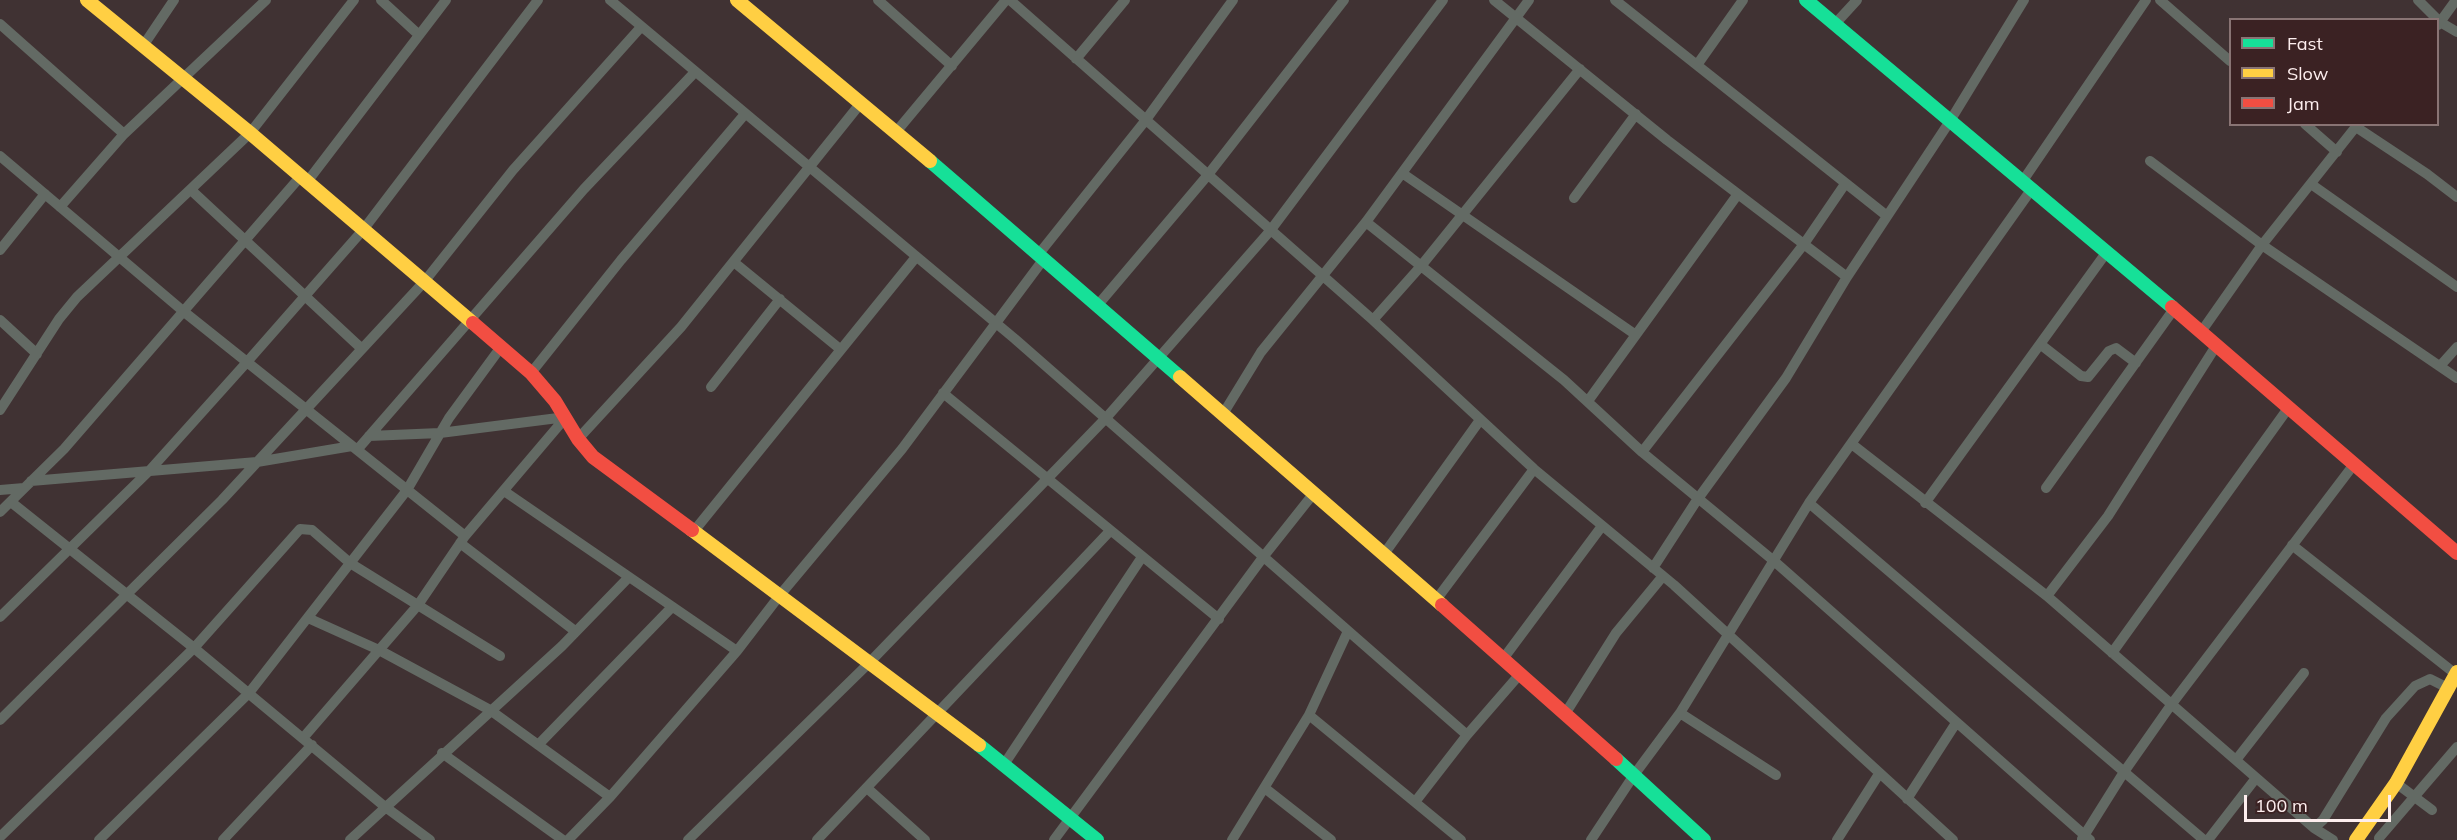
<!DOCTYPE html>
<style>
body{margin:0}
#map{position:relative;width:2457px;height:840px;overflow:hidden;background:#403233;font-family:Mulish,sans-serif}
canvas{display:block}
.legend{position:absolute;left:2229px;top:18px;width:210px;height:108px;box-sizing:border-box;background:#3b2223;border:2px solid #897474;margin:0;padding:8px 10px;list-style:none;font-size:18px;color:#fdeeee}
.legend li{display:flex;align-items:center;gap:12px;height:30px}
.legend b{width:30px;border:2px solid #897474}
.scale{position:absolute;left:2244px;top:795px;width:147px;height:27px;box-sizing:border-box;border:3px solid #fdeeee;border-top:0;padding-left:8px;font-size:18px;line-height:21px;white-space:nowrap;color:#fdeeee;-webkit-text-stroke:4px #3b2223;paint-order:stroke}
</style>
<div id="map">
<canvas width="2457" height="840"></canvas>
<ul class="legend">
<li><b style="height:8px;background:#16e098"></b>Fast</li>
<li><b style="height:8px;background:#ffcf43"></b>Slow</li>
<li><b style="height:8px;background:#f24e42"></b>Jam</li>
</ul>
<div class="scale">100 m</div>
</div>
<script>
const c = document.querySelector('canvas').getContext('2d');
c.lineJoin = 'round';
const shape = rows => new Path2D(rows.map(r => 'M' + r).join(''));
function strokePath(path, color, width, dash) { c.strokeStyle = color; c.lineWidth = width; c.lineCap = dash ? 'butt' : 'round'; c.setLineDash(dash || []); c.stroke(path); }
const street = shape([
 [381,0,419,35],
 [610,0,1015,339,1467,735],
 [878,0,952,66],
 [1010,0,1373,320,1534,469,1674,585,1953,840],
 [1494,0,1667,140,1847,277],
 [1615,0,1887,216],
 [2160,0,2230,61],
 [2418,0,2440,22,2457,32],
 [0,24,124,134],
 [1835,24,1857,0],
 [2438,25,2456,0],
 [143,46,174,0],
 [1076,59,1125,0],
 [1697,65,1743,0],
 [2305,124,2337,152],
 [2356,127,2427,174,2457,197],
 [896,132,1006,0],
 [0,156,183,311,465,536],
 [2150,161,2262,245,2457,378],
 [1402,173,1636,335],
 [307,182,446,0],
 [2022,182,2146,0],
 [2311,184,2457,287],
 [191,190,362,349],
 [1574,198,1636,114],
 [60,207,124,134,266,0],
 [1366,222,1564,380,1642,452,1774,561,2090,840],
 [0,250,45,194],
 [1038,255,1145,121,1233,0],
 [735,263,840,349],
 [1097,306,1207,176,1344,0],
 [0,320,37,354],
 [1373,320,1421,266,1580,69],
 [2201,332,2262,245,2358,124],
 [2040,344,2081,376,2088,377,2109,351,2116,348,2136,363],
 [2440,366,2457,347],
 [531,373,621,260,745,114],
 [711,387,780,299],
 [943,393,1219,619],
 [1588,401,1738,194],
 [0,410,59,319,77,297,250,133,354,0],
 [1223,414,1261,352,1366,222,1529,0],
 [369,436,440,433,566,417],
 [578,439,681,327,860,104],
 [1853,445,2047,596,2314,828,2323,820,2386,718,2415,686,2430,679,2450,689],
 [357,450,584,189,695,72],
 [1642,452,1804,244,1845,184],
 [31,481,257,462,352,446],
 [2046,488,2174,309],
 [0,490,24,488],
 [504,491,737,651],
 [11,502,194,648,384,806,430,840],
 [1809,503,2204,840],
 [1925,503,2106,253],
 [0,512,64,449,300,177],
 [694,531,916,257],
 [460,543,575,631],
 [2292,545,2457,675],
 [1384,554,1480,420],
 [1653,568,1697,500,1786,378,1847,277,1950,121,2024,0],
 [2047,596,2108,516,2216,346],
 [1436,600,1534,469],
 [0,617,150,470,247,362,363,230,538,0],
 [308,618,379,650,490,710,610,797],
 [2112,653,2289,407],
 [1503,659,1602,526],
 [1680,713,1776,775],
 [1565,714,1616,633,1663,576],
 [1309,715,1461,840],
 [0,720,222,500,424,282,513,170,641,27],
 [303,738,418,605,465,536,566,417],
 [538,745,672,607],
 [442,753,563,840],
 [2236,760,2304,673],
 [1003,766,1142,557],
 [2396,783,2432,810],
 [867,788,925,840],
 [1266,789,1331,840],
 [1907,799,1956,723],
 [1415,802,1467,735,1520,674],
 [2314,828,2333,840],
 [0,837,194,648,300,529,312,530,350,563,500,656],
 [2379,838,2457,747],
 [2082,839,2124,772,2171,705,2355,463],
 [99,840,249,693,407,490,449,418,501,347],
 [223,840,312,745],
 [350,840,562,646,629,577],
 [568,840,610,797,737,651,780,595,902,449,1043,260],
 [688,840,868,664,1106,418,1270,231,1443,0],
 [817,840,1110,531],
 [1054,840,1264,556,1314,493],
 [1232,840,1309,715,1348,631],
 [1591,840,1634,775,1680,713,1809,503,2031,190],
 [1837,840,1879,774],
 [2208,840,2256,778]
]);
const fast = shape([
 [1806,0,2172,307],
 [930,161,1180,377],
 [979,745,1097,840],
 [1616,759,1704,840]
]);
const slow = shape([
 [87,0,250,133,473,323],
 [737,0,930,161],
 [1180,377,1442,605],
 [692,530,979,745],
 [2356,840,2396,783,2457,672]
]);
const jam = shape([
 [2172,307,2457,553],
 [473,323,531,373,555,401,578,439,593,457,692,530],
 [1442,605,1616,759]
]);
strokePath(street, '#636a64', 10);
strokePath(fast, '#16e098', 14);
strokePath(slow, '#ffcf43', 14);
strokePath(jam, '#f24e42', 14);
</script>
